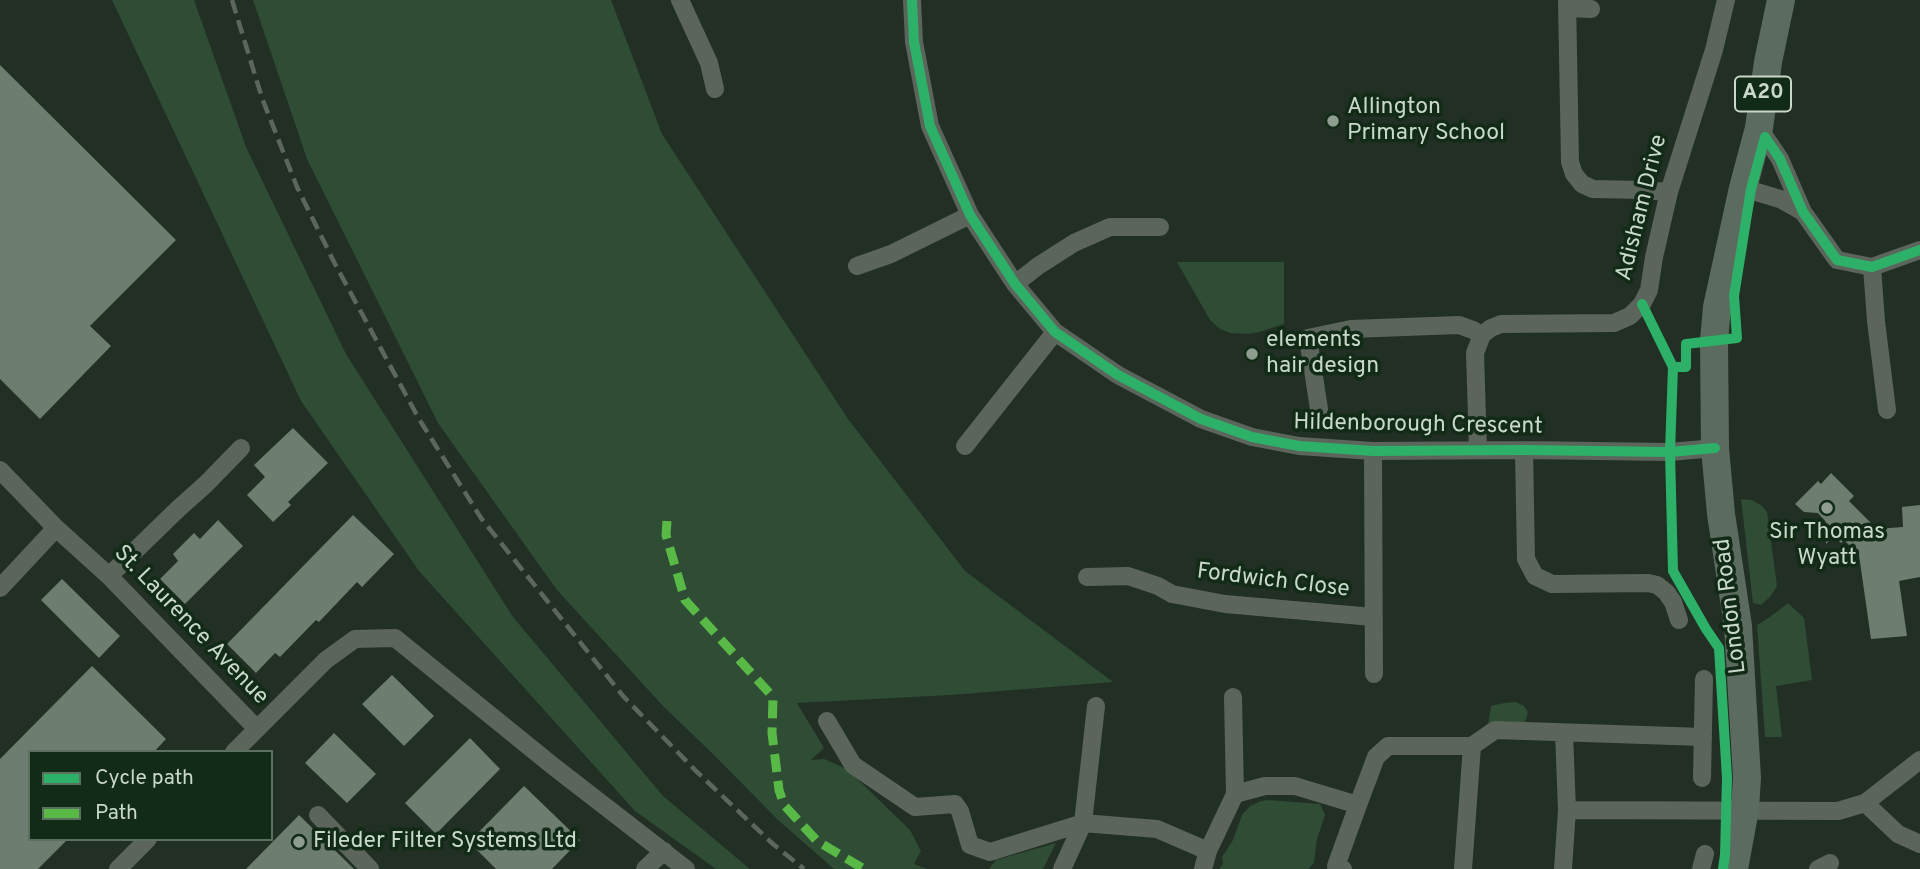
<!DOCTYPE html>
<style>
body{margin:0}
#map{position:relative;width:1920px;height:869px;overflow:hidden;background:#222f24;font-family:Overpass,sans-serif}
canvas{display:block}
.legend{position:absolute;left:28px;top:750px;width:245px;height:91px;box-sizing:border-box;background:#122b17;border:2px solid #5b705f;margin:0;padding:9px 12px;list-style:none;font-size:21px;color:#c9d8cb}
.legend li{display:flex;align-items:center;gap:14px;height:35px}
.legend b{width:35px;border:2px solid #5b705f}
</style>
<div id="map">
<canvas width="1920" height="869"></canvas>
<ul class="legend">
<li><b style="height:9px;background:#2db169"></b>Cycle path</li>
<li><b style="height:9px;background:#58b947"></b>Path</li>
</ul>
</div>
<script>
const c = document.querySelector('canvas').getContext('2d');
c.lineJoin = 'round';
function fill(path, color) { c.fillStyle = color; c.fill(path, 'evenodd'); }
const shape = rows => new Path2D(rows.map(r => 'M' + r).join(''));
function strokePath(path, color, width, dash) { c.strokeStyle = color; c.lineWidth = width; c.lineCap = dash ? 'butt' : 'round'; c.setLineDash(dash || []); c.stroke(path); }
function label(font, color, halo, rows, align = 'center') {
  c.font = font + ' Overpass,sans-serif'; c.lineWidth = 7; c.setLineDash([]); c.textBaseline = 'middle'; c.strokeStyle = halo; c.fillStyle = color; for (const [text, x, y, turn = 0] of rows) {
    c.save(); c.translate(x, y); c.rotate((+turn || 0) * Math.PI / 180); c.textAlign = isNaN(turn) ? turn : align; if (halo) c.strokeText(text, 0, 0); c.fillText(text, 0, 0); c.restore();
  }
}
const green = shape([
 [112,0,194,0,246,147,346,354,513,617,663,796,750,869,716,869,635,811,419,571,301,401],
 [253,0,611,0,662,134,848,419,965,571,1113,682,951,695,797,703,824,748,811,760,824,759,847,769,880,801,910,830,921,851,914,864,927,869,834,869,778,820,716,757,663,706,557,590,438,423,307,159],
 [1177,262,1284,262,1284,324,1259,332,1248,334,1231,333,1220,329,1210,320],
 [1741,499,1752,500,1762,506,1767,512,1777,586,1770,597,1761,605,1753,603],
 [1788,603,1804,618,1812,680,1776,686,1782,737,1765,737,1757,625,1770,617],
 [1516,702,1524,706,1528,712,1524,725,1488,725,1491,706,1504,703],
 [1268,800,1320,804,1325,815,1317,839,1314,863,1308,869,1219,869,1223,864,1222,857,1233,840,1242,815,1250,806,1261,801],
 [1056,843,1043,869,989,869,996,860]
]);
const building = shape([
 [0,65,176,240,90,326,111,346,40,419,0,379],
 [293,428,328,463,288,502,291,505,273,522,247,495,265,477,254,465],
 [1831,473,1854,496,1849,501,1877,529,1903,527,1902,507,1920,505,1920,577,1899,581,1907,636,1871,639,1859,555,1844,540,1841,543,1834,536,1826,544,1826,522,1818,513,1804,512,1795,504,1818,481,1821,484],
 [353,515,394,554,362,587,357,582,319,622,316,620,280,657,275,653,256,673,227,644],
 [218,520,243,546,185,604,160,579,178,561,173,554,194,533,200,539],
 [62,579,120,636,99,658,41,600],
 [92,666,166,739,154,752,30,752,30,839,68,839,38,869,0,869,0,759],
 [392,675,434,716,404,746,362,704],
 [334,733,376,774,347,803,305,763],
 [470,738,500,769,436,834,405,803],
 [524,786,580,840,552,869,496,869,469,842],
 [299,815,354,869,246,869]
]);
const street = shape([
 [680,0,709,63,715,89],
 [912,0,914,42,930,126,970,215,1015,284,1055,332,1118,375,1201,419,1252,437,1299,446,1373,451,1524,450,1670,452,1715,448],
 [1567,0,1570,162,1574,174,1582,184,1593,189,1643,190,1669,192],
 [1569,8,1591,9],
 [1759,128,1780,159,1803,212,1837,260,1872,267,1920,250],
 [1743,188,1780,199,1803,212],
 [857,266,891,254,970,215],
 [1872,267,1876,321,1887,410],
 [1015,284,1038,266,1074,243,1110,227,1160,227],
 [1319,409,1308,338,1351,329,1459,325,1473,330,1482,335],
 [965,446,1055,332],
 [1478,450,1475,353,1482,335,1491,328,1501,324,1614,323,1630,316,1642,304,1649,290,1654,257,1669,192,1714,50,1726,0],
 [1524,450,1526,559,1535,576,1552,584,1648,583,1657,585,1666,592,1673,602,1679,620],
 [1373,451,1374,674],
 [0,470,56,528,109,576,257,729],
 [109,576,178,509,206,484,241,448],
 [1087,577,1128,576,1158,586,1172,594,1225,604,1373,617],
 [0,588,56,528],
 [1233,697,1235,794],
 [827,721,853,765,915,807,955,804,960,811,970,845,990,852,1083,823,1157,829,1208,851,1235,794,1265,786,1295,786,1358,805,1336,866,1343,869],
 [1564,733,1567,810],
 [234,752,326,660,355,639,395,638,553,766,686,869],
 [1702,778,1704,679],
 [1865,803,1898,834,1920,844],
 [1358,805,1376,757,1388,746,1472,746,1495,730,1703,737],
 [318,815,370,869],
 [118,869,148,839],
 [645,869,664,851],
 [1062,869,1083,823,1096,706],
 [1203,869,1208,851],
 [1463,869,1472,746],
 [1563,869,1567,810,1838,811,1865,803,1920,760],
 [1701,869,1705,854],
 [1818,869,1830,863]
]);
const primary = shape([
 [1734,869,1745,809,1747,778,1738,626,1721,514,1715,448,1714,341,1717,307,1743,188,1759,128,1768,62,1781,0]
]);
const rail = shape([
 [232,0,262,98,297,187,335,264,419,419,481,518,623,696,696,771,773,844,804,869]
]);
const quiet = shape([
 [667,521,666,535,685,600,773,697,772,733,779,790,784,805,817,841,864,869]
]);
const cycleway = shape([
 [912,0,914,42,930,126,970,215,1015,284,1055,332,1118,375,1201,419,1252,437,1299,446,1373,451,1524,450,1670,452,1715,448],
 [1765,137,1780,159,1803,212,1837,260,1872,267,1920,250],
 [1642,304,1673,367,1670,452,1673,571,1706,629,1719,648,1727,778,1725,855,1723,869],
 [1673,367,1686,367,1686,344,1737,338,1734,296,1751,189,1765,137]
]);
const markers = [
 [1333,121,7,"#8f9d91"],
 [1252,354,7,"#8f9d91"],
 [1827,508,7,"#8f9d91"],
 [299,842,7,"#8f9d91"]
];
const shields = [
 [1763,94,56]
];
const shieldNames = [
 ["A20",1763,94]
];
const poiNames = [
 ["Allington",1347,108],
 ["Primary School",1347,134],
 ["elements",1266,341],
 ["hair design",1266,367],
 ["Sir Thomas",1827,533,"center"],
 ["Wyatt",1827,559,"center"],
 ["Fileder Filter Systems Ltd",313,842]
];
const streetNames = [
 ["Adisham Drive",1643,208,-76],
 ["Hildenborough Crescent",1418,426,1],
 ["Fordwich Close",1273,582,7],
 ["London Road",1732,606,-97],
 ["St. Laurence Avenue",190,626,46]
];
fill(green, '#2f4c34');
fill(building, '#6d7d6f');
strokePath(street, '#5b655c', 18);
strokePath(primary, '#5b6b5f', 28);
strokePath(rail, '#5d665e', 4.5, [14, 7]);
strokePath(quiet, '#58b947', 9, [18, 9]);
strokePath(cycleway, '#2db169', 10);
for (const [x, y, r, color] of markers) { const dot = new Path2D(); dot.arc(x, y, r, 0, 2 * Math.PI); c.fillStyle = color; c.fill(dot); strokePath(dot, '#122b17', 2.5); }
for (const [x, y, w] of shields) { const box = new Path2D(); box.roundRect(x - w / 2, y - 17.5, w, 35, 5); c.fillStyle = '#122b17'; c.fill(box); strokePath(box, '#c9d8cb', 2); }
label('bold 21px', '#c9d8cb', null, shieldNames);
label('23px', '#c9d8cb', '#122b17', poiNames, 'left');
label('23px', '#c9d8cb', '#122b17', streetNames);
</script>
